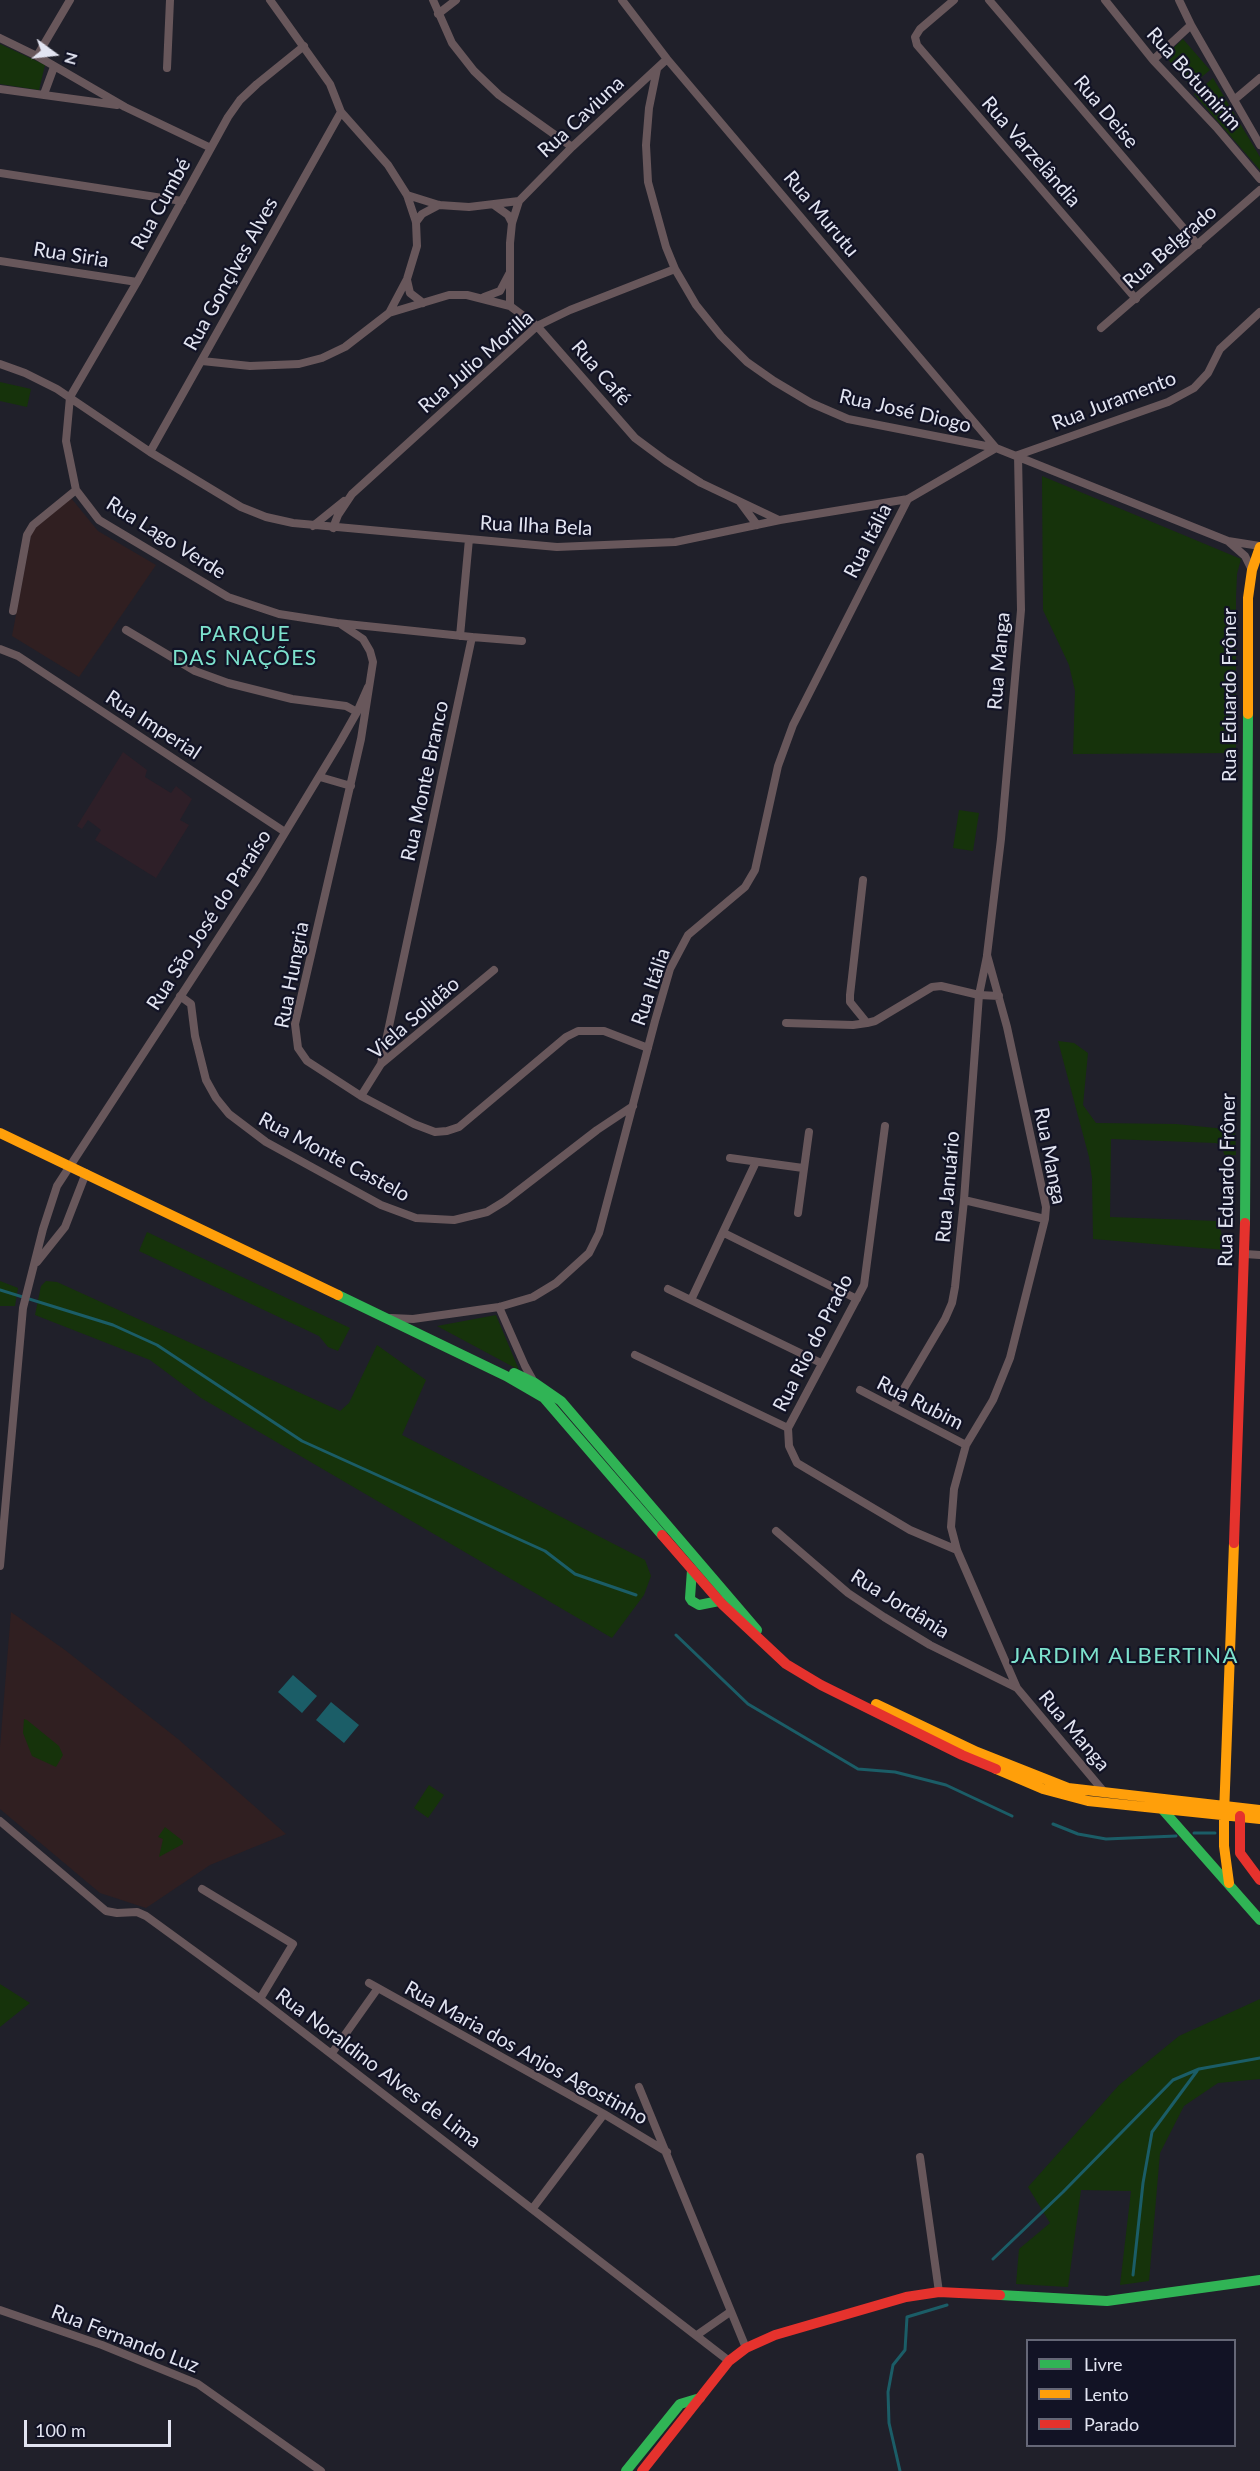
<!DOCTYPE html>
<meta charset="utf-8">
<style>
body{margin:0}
#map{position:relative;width:1260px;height:2471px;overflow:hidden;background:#20202a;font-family:Lato,sans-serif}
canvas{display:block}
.legend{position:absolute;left:1026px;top:2339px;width:210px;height:108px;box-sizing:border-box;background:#121325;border:2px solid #656777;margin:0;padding:8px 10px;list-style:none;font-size:18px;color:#e2e4f1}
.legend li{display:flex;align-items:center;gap:12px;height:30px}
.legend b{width:30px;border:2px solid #656777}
.north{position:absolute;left:24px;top:24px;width:60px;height:60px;-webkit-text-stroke:4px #121325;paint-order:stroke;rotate:105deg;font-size:16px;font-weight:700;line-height:24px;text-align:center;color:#e2e4f1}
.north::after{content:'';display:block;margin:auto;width:21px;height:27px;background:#e2e4f1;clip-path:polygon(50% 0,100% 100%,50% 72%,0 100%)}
.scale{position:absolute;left:24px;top:2420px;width:147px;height:27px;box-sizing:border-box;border:3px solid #e2e4f1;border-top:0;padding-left:8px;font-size:18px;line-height:21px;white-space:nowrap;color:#e2e4f1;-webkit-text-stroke:4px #121325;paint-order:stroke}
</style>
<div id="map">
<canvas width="1260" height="2471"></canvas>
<ul class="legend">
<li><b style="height:8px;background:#30b455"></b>Livre</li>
<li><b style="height:8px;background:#ff9f0a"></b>Lento</li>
<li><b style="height:8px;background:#e5322d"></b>Parado</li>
</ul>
<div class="north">N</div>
<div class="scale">100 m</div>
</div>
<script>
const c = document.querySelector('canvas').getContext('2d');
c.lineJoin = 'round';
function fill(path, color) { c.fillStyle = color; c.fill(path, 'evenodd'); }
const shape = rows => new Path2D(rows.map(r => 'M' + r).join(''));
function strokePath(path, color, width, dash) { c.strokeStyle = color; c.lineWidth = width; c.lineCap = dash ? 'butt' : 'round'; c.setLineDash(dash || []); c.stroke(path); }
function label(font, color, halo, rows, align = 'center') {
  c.font = font + ' Lato,sans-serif'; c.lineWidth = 4.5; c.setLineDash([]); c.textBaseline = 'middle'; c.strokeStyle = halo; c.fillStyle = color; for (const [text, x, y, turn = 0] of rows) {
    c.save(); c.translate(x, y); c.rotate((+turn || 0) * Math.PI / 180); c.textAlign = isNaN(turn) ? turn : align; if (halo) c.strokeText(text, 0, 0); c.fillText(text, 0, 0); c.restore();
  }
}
const education = shape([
 [71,498,98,531,156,565,79,677,12,636,33,525],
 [11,1612,65,1650,178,1739,286,1834,210,1865,146,1908,100,1893,0,1809,0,1747]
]);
const medical = shape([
 [123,752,147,770,145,777,171,793,176,786,192,799,180,820,189,825,156,878,95,840,101,830,88,820,82,829,77,826]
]);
const green = shape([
 [1183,39,1210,70,1191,86,1165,56],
 [0,44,45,65,39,90,0,84],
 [1213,78,1260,157,1260,170,1194,94],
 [0,382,31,389,27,407,0,401],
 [1042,476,1241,559,1237,574,1236,597,1236,753,1073,754,1075,691,1069,665,1043,610],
 [959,810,979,813,973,851,953,848],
 [1058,1041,1074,1043,1088,1053,1083,1105,1096,1123,1176,1124,1235,1130,1236,1155,1225,1156,1221,1146,1216,1143,1111,1139,1110,1217,1218,1221,1226,1250,1093,1239,1092,1178,1089,1157],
 [147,1232,350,1328,338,1351,328,1347,319,1336,139,1251],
 [0,1281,18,1288,15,1306,0,1306],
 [46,1281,57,1282,340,1411,349,1403,377,1345,426,1380,402,1435,645,1560,651,1576,644,1595,612,1638,201,1398,150,1360,35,1315,41,1286],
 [496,1315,519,1370,437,1326],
 [24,1719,27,1720,59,1746,63,1755,56,1767,32,1756,23,1733],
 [429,1785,444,1795,428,1818,414,1808],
 [165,1827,183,1841,183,1844,159,1857,163,1839,158,1837],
 [0,1984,30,2003,0,2027],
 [1260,1999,1260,2079,1218,2083,1184,2106,1160,2153,1149,2281,1120,2285,1131,2191,1081,2190,1068,2287,1016,2284,1019,2249,1050,2223,1028,2187,1119,2085,1179,2036]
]);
const water = shape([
 [293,1675,317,1696,302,1713,278,1692],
 [331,1702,359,1725,344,1743,316,1720]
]);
const stream = shape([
 [0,1290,113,1325,157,1345,302,1441,545,1551,575,1574,636,1595],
 [676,1635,748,1704,858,1769,895,1772,946,1785,1012,1816],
 [1053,1824,1078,1834,1106,1839,1176,1836],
 [1194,1833,1215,1833],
 [993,2259,1063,2192,1173,2080,1199,2069,1260,2058],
 [1133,2275,1143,2183,1152,2132,1197,2071],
 [900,2471,889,2423,888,2392,893,2365,905,2350,907,2317,947,2305]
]);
const street = shape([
 [270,0,330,84,341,112,388,165,407,195,416,222,417,246,407,279,389,313],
 [433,0,452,43,474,71,499,95,572,147],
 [622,0,667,59,996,448],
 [954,0,920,29,915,37,917,45,1136,299],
 [989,0,1198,245],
 [1105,0,1153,60,1216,127,1260,179],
 [1179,0,1191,25,1260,145],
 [438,14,456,0],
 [0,38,37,56,125,107,211,148],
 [304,46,257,84,240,100,228,117,137,282,70,397,66,441,76,490,99,520,228,597,279,614,337,623,472,637,381,1064],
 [37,56,70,0],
 [1153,60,1191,25],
 [167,68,170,0],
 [657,69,649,108,646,145,648,182,666,247,675,269,696,305,721,336,747,362,774,381,811,403,848,419,996,448],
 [0,89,117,105],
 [44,94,54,67],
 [1234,100,1260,78],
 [0,173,182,201],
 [407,195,439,205,469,207,519,201],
 [494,205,508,215,512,223],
 [416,222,422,214,439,205],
 [0,261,137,282],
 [407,280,410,293,423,303],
 [484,297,500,291,509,274],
 [510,306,510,243,512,223,519,201,572,147,667,59],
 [1101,328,1260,190],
 [202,361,250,366,299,364,322,358,345,347,389,313,449,295,467,295,510,306,537,326,635,438,666,461,701,483,779,520],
 [0,364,25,373,57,389,150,452,241,507,266,517,293,523,557,547,675,542,780,520,908,499,996,448,1228,541,1260,546],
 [150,452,341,112],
 [1018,455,1021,610,1001,839,987,955,1007,1027,1046,1207,1045,1219,1010,1358,993,1400,966,1445,954,1489,951,1527,957,1550,1017,1688,1105,1793],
 [1018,455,1168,402,1194,388,1208,373,1220,349,1260,312],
 [740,502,757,525],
 [313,526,344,501],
 [333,528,338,515,352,494,537,326,570,310,675,269],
 [1229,542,1245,556,1252,570],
 [13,611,27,535,33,525,76,490],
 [342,625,363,639,370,651,373,662,361,739,295,1024,298,1048,307,1061,361,1096,414,1124,435,1132,447,1131,459,1127,566,1037,578,1031,604,1031,648,1048],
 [126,630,195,671,228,683,292,699,346,706,357,712],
 [460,636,469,539],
 [472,637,522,641],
 [0,649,18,656,285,832],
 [320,777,351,786],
 [863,880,850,995,850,1002,867,1023],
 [180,996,191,1004,195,1036,206,1080,216,1098,229,1114,266,1142,381,1205,416,1218,454,1220,487,1212,505,1201,597,1130,633,1106],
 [786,1023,853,1025,867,1023,875,1021,932,987,941,986,979,995,999,996],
 [361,1096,381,1064,494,970],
 [885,1126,864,1285,788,1428,789,1446,797,1463,910,1530,957,1550],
 [730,1158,803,1168],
 [964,1200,1045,1219],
 [798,1213,809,1132],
 [724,1233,857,1299],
 [1245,1254,1260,1255],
 [37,1262,65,1227,86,1173],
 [668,1289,821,1363],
 [691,1300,756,1162],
 [499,1307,525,1366,535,1384],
 [391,1318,413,1319,499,1307,533,1297,556,1283,589,1253,599,1233,655,1021,670,969,688,935,745,887,755,870,778,766,793,725,908,499],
 [635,1355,788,1428],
 [860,1390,966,1445],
 [893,1407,945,1319,952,1303,955,1287,964,1200,979,995,987,956],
 [776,1531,848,1593,884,1617,930,1645,1017,1688],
 [0,1566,23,1308,43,1229,57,1186,257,879,340,742,357,712,368,687],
 [0,1821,106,1911,117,1913,137,1912,146,1916,260,1999,729,2361],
 [202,1889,293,1944,260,1999],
 [369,1983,604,2114,667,2152],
 [332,2053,378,1988],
 [639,2087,746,2348],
 [920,2157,939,2292],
 [533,2208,604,2114],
 [0,2310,102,2345,198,2384,321,2471],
 [697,2335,730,2312]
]);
const fast = shape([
 [1245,1223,1248,714],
 [338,1295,506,1376,544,1398,662,1535],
 [514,1373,535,1383,561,1401,757,1630],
 [692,1570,690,1598,692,1601,699,1605,719,1601],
 [1163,1810,1260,1920],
 [1000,2295,1107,2301,1260,2280],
 [626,2471,680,2404,700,2398]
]);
const slow = shape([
 [1248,714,1248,598,1252,570,1260,547],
 [0,1133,338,1295],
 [876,1704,977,1752,1068,1788,1260,1810],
 [996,1769,1043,1789,1088,1801,1260,1819],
 [1229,1883,1224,1846,1224,1815,1234,1543]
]);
const jam = shape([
 [662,1535,722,1604,786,1664,821,1685,962,1755,996,1769],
 [1234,1543,1245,1223],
 [1240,1816,1240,1853,1260,1880],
 [642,2471,729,2361,746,2348,775,2335,906,2297,939,2292,1000,2295]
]);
const streetNames = [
 ["Rua Botumirim",1194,79,48],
 ["Rua Deise",1106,112,50],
 ["Rua Caviuna",581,117,-43],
 ["Rua Varzelândia",1031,152,49],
 ["Rua Cumbé",161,204,-61],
 ["Rua Murutu",821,214,50],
 ["Rua Belgrado",1170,247,-41],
 ["Rua Siria",71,255,9],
 ["Rua Gonçlves Alves",231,274,-61],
 ["Rua Julio Morilla",476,362,-41],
 ["Rua Café",601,373,49],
 ["Rua Juramento",1114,401,-21],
 ["Rua José Diogo",905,411,13],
 ["Rua Ilha Bela",536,526,3],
 ["Rua Lago Verde",166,538,32],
 ["Rua Itália",868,541,-63],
 ["Rua Manga",999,661,-85],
 ["Rua Eduardo Frôner",1230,695,-90],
 ["Rua Imperial",153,725,33],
 ["Rua Monte Branco",425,781,-78],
 ["Rua São José do Paraíso",209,920,-57],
 ["Rua Hungria",292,975,-79],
 ["Rua Itália",651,987,-71],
 ["Viela Solidão",414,1018,-41],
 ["Rua Manga",1050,1156,79],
 ["Rua Monte Castelo",334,1157,28],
 ["Rua Eduardo Frôner",1227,1180,-89],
 ["Rua Januário",948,1187,-85],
 ["Rua Rio do Prado",813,1343,-63],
 ["Rua Rubim",920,1403,27],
 ["Rua Jordânia",900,1604,32],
 ["Rua Manga",1074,1731,50],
 ["Rua Maria dos Anjos Agostinho",526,2053,29],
 ["Rua Noraldino Alves de Lima",378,2068,37],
 ["Rua Fernando Luz",125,2339,21]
];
const neighbourhoodNames = [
 ["PARQUE",245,634],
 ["DAS NAÇÕES",245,658]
];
const quarterNames = [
 ["JARDIM ALBERTINA",1125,1656]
];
fill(education, '#301f21');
fill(medical, '#2e1f28');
fill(green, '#16330b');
fill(water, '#1b5d67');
strokePath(stream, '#1b5d67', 3);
strokePath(street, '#68575b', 8);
strokePath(fast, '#30b455', 10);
strokePath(slow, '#ff9f0a', 10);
strokePath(jam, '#e5322d', 10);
label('20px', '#e2e4f1', '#121325', streetNames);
c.letterSpacing = '1.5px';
label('21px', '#7de2cd', '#121325', neighbourhoodNames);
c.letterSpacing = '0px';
c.letterSpacing = '1.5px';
label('22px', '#7de2cd', '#121325', quarterNames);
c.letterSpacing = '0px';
</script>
